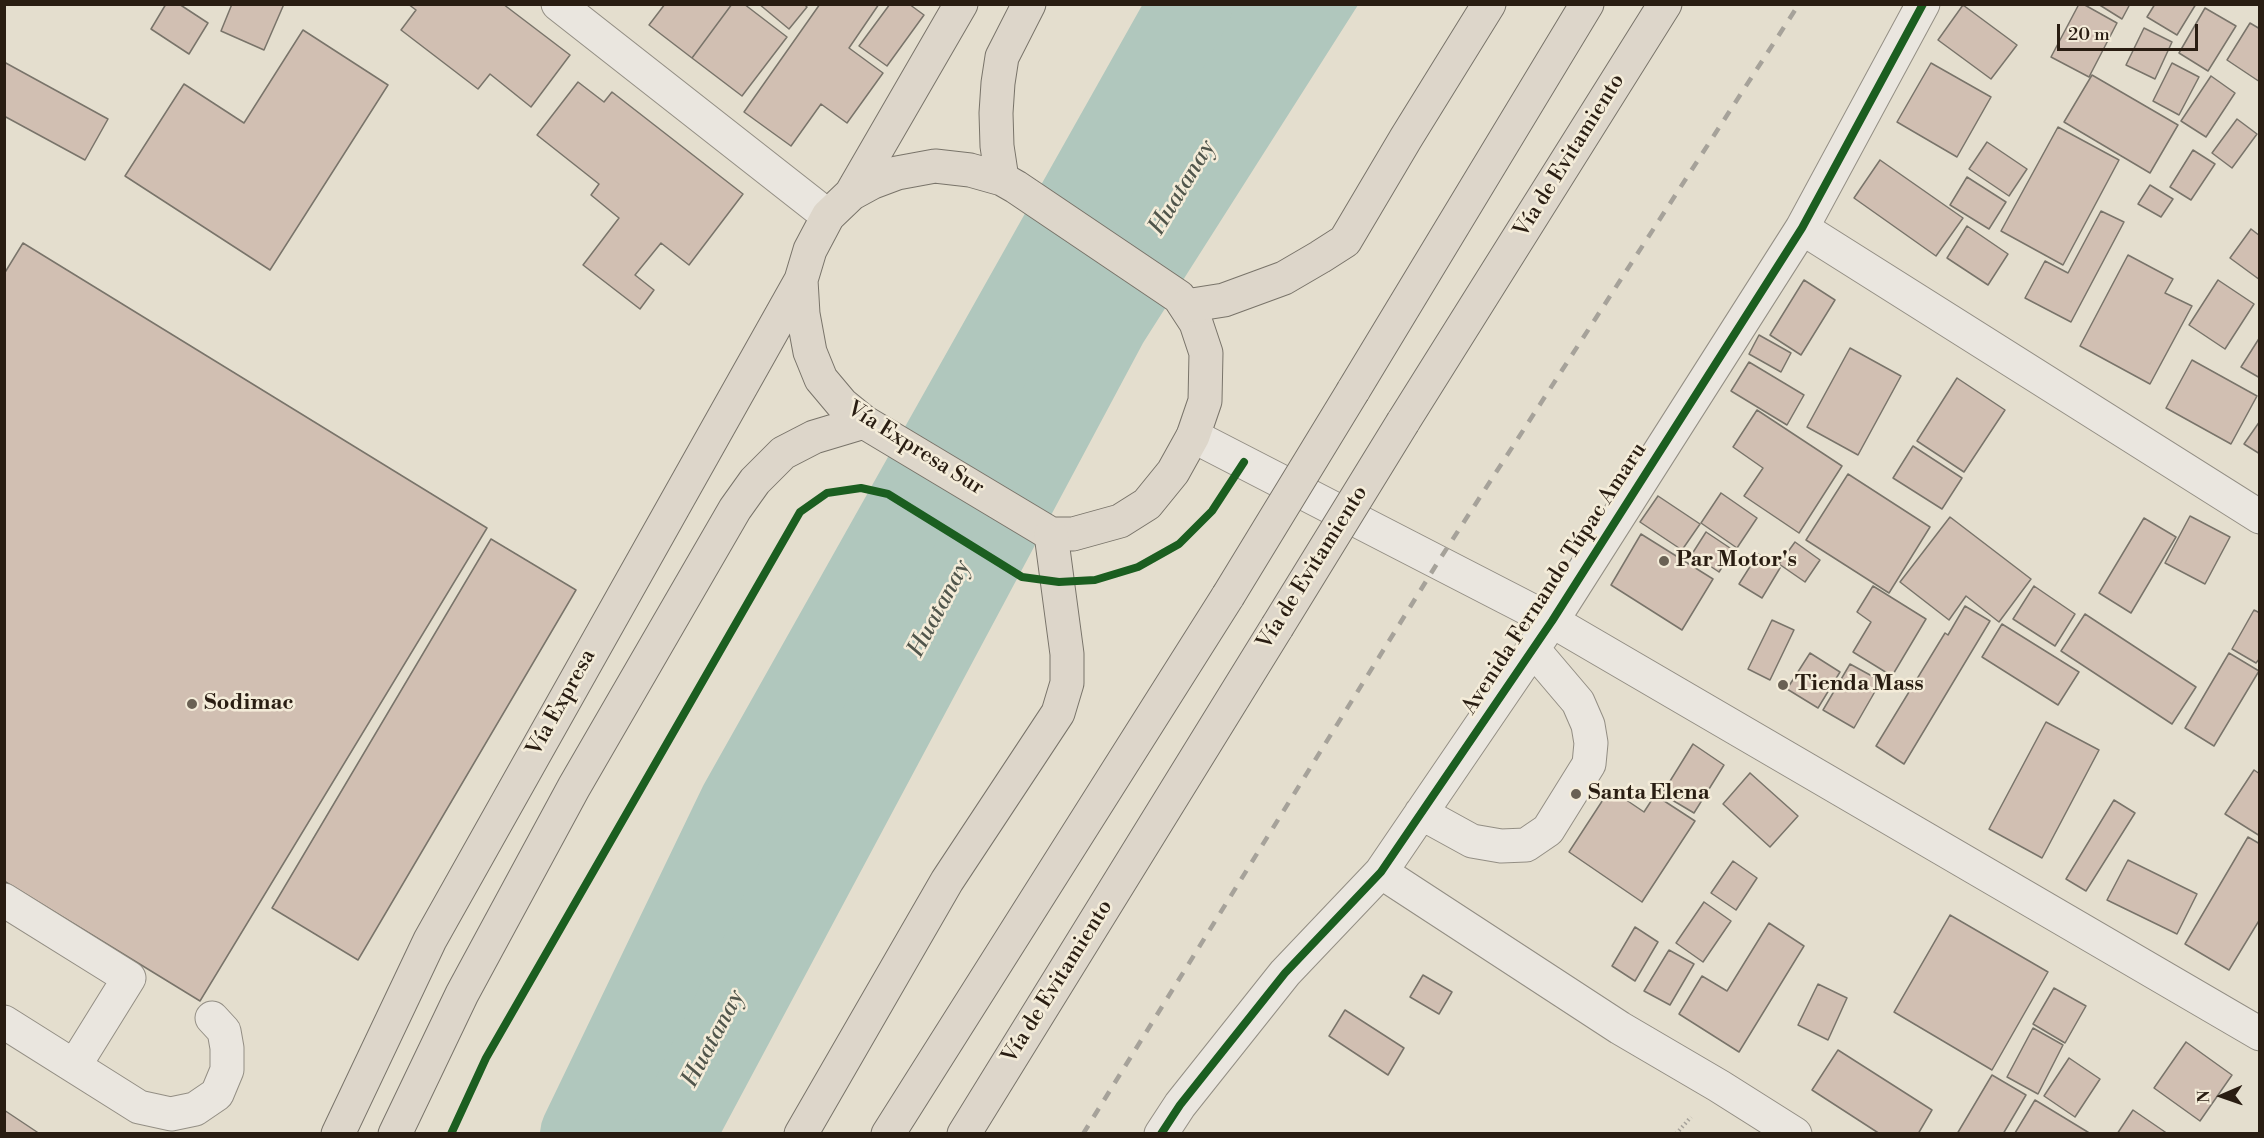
<!DOCTYPE html>
<meta charset="utf-8">
<style>
body{margin:0}
#map{position:relative;width:2264px;height:1138px;overflow:hidden;background:#e4dece;font-family:"Libre Bodoni",serif}
canvas{display:block}
.frame{position:absolute;inset:0;border:6px solid #291d12;pointer-events:none}
.north{position:absolute;left:2192px;top:1066px;width:60px;height:60px;-webkit-text-stroke:4px #f4ecd9;paint-order:stroke;rotate:268deg;font-size:16px;font-weight:700;line-height:24px;text-align:center;color:#291d12}
.north::after{content:'';display:block;margin:auto;width:21px;height:27px;background:#291d12;clip-path:polygon(50% 0,100% 100%,50% 72%,0 100%)}
.scale{position:absolute;left:2057px;top:24px;width:141px;height:27px;box-sizing:border-box;border:3px solid #291d12;border-top:0;padding-left:8px;font-size:18px;line-height:21px;white-space:nowrap;color:#291d12;-webkit-text-stroke:4px #f4ecd9;paint-order:stroke}
</style>
<div id="map">
<canvas width="2264" height="1138"></canvas>
<div class="frame"></div>
<div class="north">N</div>
<div class="scale">20 m</div>
</div>
<script>
const c = document.querySelector('canvas').getContext('2d');
c.lineJoin = 'round';
function fill(path, color) { c.fillStyle = color; c.fill(path, 'evenodd'); }
const shape = rows => new Path2D(rows.map(r => 'M' + r).join(''));
function strokePath(path, color, width, dash) { c.strokeStyle = color; c.lineWidth = width; c.lineCap = dash ? 'butt' : 'round'; c.setLineDash(dash || []); c.stroke(path); }
function label(font, color, halo, rows, align = 'center') {
  c.font = font + ' "Libre Bodoni",serif'; c.lineWidth = 5; c.setLineDash([]); c.textBaseline = 'middle'; c.strokeStyle = halo; c.fillStyle = color; for (const [text, x, y, turn = 0] of rows) {
    c.save(); c.translate(x, y); c.rotate((+turn || 0) * Math.PI / 180); c.textAlign = isNaN(turn) ? turn : align; if (halo) c.strokeText(text, 0, 0); c.fillText(text, 0, 0); c.restore();
  }
}
const water = shape([
 [1191,5,1358,5,1143,343,721,1133,582,1134,741,804]
]);
const river = shape([
 [582,1134,741,804,1191,4]
]);
const building = shape([
 [166,4,179,4,208,23,189,54,151,29,166,4],
 [232,4,284,4,264,50,221,31,232,4],
 [408,4,503,4,570,55,531,107,490,74,478,89,401,30,416,10,408,4],
 [665,4,732,4,692,58,649,25,665,4],
 [732,4,744,4,787,37,742,96,692,58,732,4],
 [759,4,804,4,807,7,789,29,759,4],
 [820,4,879,4,849,48,883,73,847,123,821,104,791,146,744,112,820,4],
 [890,4,909,4,924,15,887,66,859,46,890,4],
 [2079,4,2083,4,2117,23,2089,77,2051,57,2079,4],
 [2098,4,2130,4,2122,19,2098,4],
 [2155,4,2196,4,2177,35,2147,17,2155,4],
 [1963,5,2017,45,1991,79,1938,40,1963,5],
 [2205,8,2236,26,2208,71,2179,53,2205,8],
 [2250,23,2260,29,2260,82,2227,60,2250,23],
 [2144,28,2172,42,2155,79,2126,65,2144,28],
 [303,30,388,85,270,270,125,176,184,84,244,123,303,30],
 [4,62,108,119,85,160,4,116,4,62],
 [1931,63,1991,97,1957,157,1897,122,1931,63],
 [2172,63,2199,77,2179,115,2153,101,2172,63],
 [2092,75,2178,125,2150,173,2064,122,2092,75],
 [2211,76,2235,93,2206,137,2181,121,2211,76],
 [578,82,604,102,612,92,743,194,689,265,661,243,635,275,654,290,640,309,583,265,619,218,591,195,599,184,537,135,578,82],
 [2237,119,2257,134,2232,168,2212,153,2237,119],
 [2058,127,2119,160,2063,265,2001,231,2058,127],
 [1987,142,2027,169,2009,196,1969,169,1987,142],
 [2193,150,2215,164,2191,200,2170,187,2193,150],
 [1880,160,1963,218,1936,256,1854,198,1880,160],
 [1967,177,2006,202,1989,229,1950,205,1967,177],
 [2150,185,2173,199,2161,217,2138,204,2150,185],
 [2101,211,2124,222,2071,322,2025,298,2045,261,2068,273,2101,211],
 [1967,226,2008,254,1988,285,1947,258,1967,226],
 [2251,229,2260,236,2260,280,2230,258,2251,229],
 [23,243,487,528,200,1001,4,881,4,274,23,243],
 [2128,255,2173,279,2165,293,2192,306,2150,384,2080,346,2128,255],
 [1804,280,1835,300,1801,355,1770,335,1804,280],
 [2218,280,2254,304,2225,349,2189,325,2218,280],
 [1759,335,1791,353,1781,372,1749,354,1759,335],
 [2260,337,2260,378,2241,367,2260,337],
 [1850,348,1901,376,1858,455,1807,427,1850,348],
 [2192,360,2257,396,2231,444,2166,408,2192,360],
 [1749,362,1804,395,1787,425,1731,391,1749,362],
 [1957,378,2005,410,1964,472,1917,441,1957,378],
 [1757,410,1842,466,1799,533,1744,496,1763,468,1733,447,1757,410],
 [2260,421,2260,454,2244,444,2260,421],
 [1913,446,1962,478,1942,509,1893,478,1913,446],
 [1848,474,1930,527,1889,593,1806,540,1848,474],
 [1721,493,1757,518,1737,548,1701,523,1721,493],
 [1658,496,1700,524,1682,550,1640,522,1658,496],
 [2190,516,2230,537,2205,584,2165,563,2190,516],
 [1950,517,2031,579,1999,622,1966,596,1949,620,1900,582,1950,517],
 [2144,518,2176,537,2131,613,2099,593,2144,518],
 [1706,532,1733,550,1719,572,1692,554,1706,532],
 [1641,534,1713,579,1682,630,1611,585,1641,534],
 [491,539,576,590,358,960,272,908,491,539],
 [1795,542,1820,560,1805,582,1779,564,1795,542],
 [1758,554,1780,568,1762,598,1739,584,1758,554],
 [1873,586,1926,619,1892,676,1853,652,1871,622,1857,612,1873,586],
 [2034,586,2075,614,2055,646,2013,619,2034,586],
 [1965,606,1990,621,1904,764,1876,746,1945,633,1948,635,1965,606],
 [2254,610,2260,613,2260,658,2256,663,2232,649,2254,610],
 [2085,614,2196,687,2172,724,2061,651,2085,614],
 [1772,620,1794,630,1770,680,1748,669,1772,620],
 [2002,624,2079,672,2058,705,1982,657,2002,624],
 [1810,653,1840,672,1818,708,1787,689,1810,653],
 [2229,653,2259,671,2214,746,2185,728,2229,653],
 [1850,664,1881,681,1854,728,1823,710,1850,664],
 [2046,722,2099,750,2042,858,1989,829,2046,722],
 [1693,744,1724,765,1694,813,1662,794,1693,744],
 [2254,770,2260,774,2260,836,2225,814,2254,770],
 [1750,773,1798,816,1770,847,1723,804,1750,773],
 [1610,789,1644,812,1655,795,1695,821,1642,902,1569,852,1610,789],
 [2114,800,2135,813,2086,891,2066,879,2114,800],
 [2248,837,2260,844,2260,919,2229,970,2185,944,2248,837],
 [2128,860,2197,894,2177,934,2107,900,2128,860],
 [1733,861,1757,878,1736,910,1711,893,1733,861],
 [1704,902,1731,921,1703,962,1676,943,1704,902],
 [1950,915,2048,972,1992,1070,1894,1012,1950,915],
 [1769,923,1804,946,1739,1052,1679,1014,1702,976,1727,991,1769,923],
 [1635,927,1658,942,1635,981,1612,966,1635,927],
 [1669,950,1694,964,1670,1005,1644,991,1669,950],
 [1423,975,1452,992,1439,1014,1410,997,1423,975],
 [1818,984,1847,998,1828,1040,1798,1025,1818,984],
 [2054,988,2086,1006,2065,1043,2033,1024,2054,988],
 [1345,1010,1404,1048,1388,1075,1329,1036,1345,1010],
 [2033,1028,2063,1045,2038,1094,2007,1077,2033,1028],
 [2186,1042,2232,1075,2200,1121,2154,1088,2186,1042],
 [1838,1050,1932,1110,1918,1134,1880,1134,1812,1090,1838,1050],
 [2069,1058,2100,1079,2075,1117,2044,1096,2069,1058],
 [1992,1075,2026,1095,2003,1134,1957,1134,1992,1075],
 [2035,1100,2091,1134,2015,1133,2035,1100],
 [4,1110,40,1134,4,1134,4,1110],
 [2133,1110,2168,1134,2117,1134,2133,1110]
]);
const path = shape([
 [1676,1134,1691,1117]
]);
const minor = shape([
 [558,4,828,216],
 [1802,228,2260,517],
 [1193,436,1552,621,2260,1034],
 [1421,813,1472,841,1501,846,1526,845,1548,830,1589,764,1591,743,1588,725,1578,702,1533,649],
 [1381,872,1620,1028,1719,1086,1795,1134],
 [4,900,129,978,75,1065],
 [4,1022,139,1107,171,1114,195,1109,217,1094,227,1070,227,1048,224,1031,212,1018],
 [1161,1134,1180,1105,1285,973,1381,872,1552,621,1802,228,1923,4]
]);
const major = shape([
 [935,166,970,170,1002,179,1016,187,1179,297,1196,323,1206,353,1205,401,1193,436,1173,472,1147,504,1120,521,1073,534,1051,534,864,422,842,404,821,379,810,352,803,314,801,280,810,250,828,216,851,194,873,182,897,173,935,166],
 [1002,179,997,146,996,113,998,83,1002,57,1029,4],
 [851,194,961,4],
 [338,1134,430,940,801,280],
 [395,1134,462,994,574,787,735,509,755,481,783,453,814,437,864,422]
]);
const highway = shape([
 [1186,306,1224,300,1284,278,1320,257,1345,241,1406,138,1489,4],
 [1353,391,1587,4],
 [1403,422,1665,4],
 [801,1134,947,881,1058,713,1067,683,1067,654,1051,534],
 [888,1134,1228,596],
 [964,1134,1277,627]
]);
const rail = shape([
 [1083,1134,1438,562,1799,4]
]);
const highwayBridge = shape([
 [1228,596,1353,391],
 [1277,627,1403,422]
]);
const cycleway = shape([
 [451,1134,486,1058,800,512,827,493,861,488,888,494,1022,577,1059,582,1095,580,1138,567,1179,544,1212,511,1244,462],
 [1161,1134,1180,1105,1285,973,1381,872,1552,621,1802,228,1923,4]
]);
const markers = [
 [1664,561,6,"#6a6154"],
 [1783,685,6,"#6a6154"],
 [192,704,6,"#6a6154"],
 [1576,794,6,"#6a6154"]
];
const streetNames = [
 ["Vía de Evitamiento",1570,156,-58],
 ["Vía Expresa Sur",915,449,32],
 ["Vía de Evitamiento",1313,568,-58],
 ["Avenida Fernando Túpac Amaru",1555,579,-57],
 ["Vía Expresa",562,703,-61],
 ["Vía de Evitamiento",1058,982,-58]
];
const poiNames = [
 ["Par Motor's",1676,561],
 ["Tienda Mass",1795,685],
 ["Sodimac",204,704],
 ["Santa Elena",1588,794]
];
const waterNames = [
 ["Huatanay",1183,188,-59],
 ["Huatanay",940,609,-62],
 ["Huatanay",714,1039,-62]
];
fill(water, '#b0c7bd');
strokePath(river, '#b0c7bd', 84);
fill(building, '#d1bfb2');
strokePath(building, '#79746a', 1.5);
strokePath(minor, '#938e84', 35);
strokePath(major, '#79746a', 35);
strokePath(highway, '#79746a', 35);
strokePath(path, '#a6a29a', 4, [1.5, 3]);
strokePath(minor, '#eae6df', 33);
strokePath(major, '#ddd6ca', 33);
strokePath(highway, '#ddd6ca', 33);
strokePath(rail, '#a6a29a', 4.5, [10, 10]);
strokePath(highwayBridge, '#79746a', 35, []);
strokePath(highwayBridge, '#ddd6ca', 33);
strokePath(cycleway, '#1b5e20', 8);
for (const [x, y, r, color] of markers) { const dot = new Path2D(); dot.arc(x, y, r, 0, 2 * Math.PI); c.fillStyle = color; c.fill(dot); strokePath(dot, '#f4ecd9', 2); }
label('22px', '#291d12', '#f4ecd9', streetNames);
label('bold 22px', '#291d12', '#f4ecd9', poiNames, 'left');
label('italic 24px', '#50554b', '#f4ecd9', waterNames);
</script>
